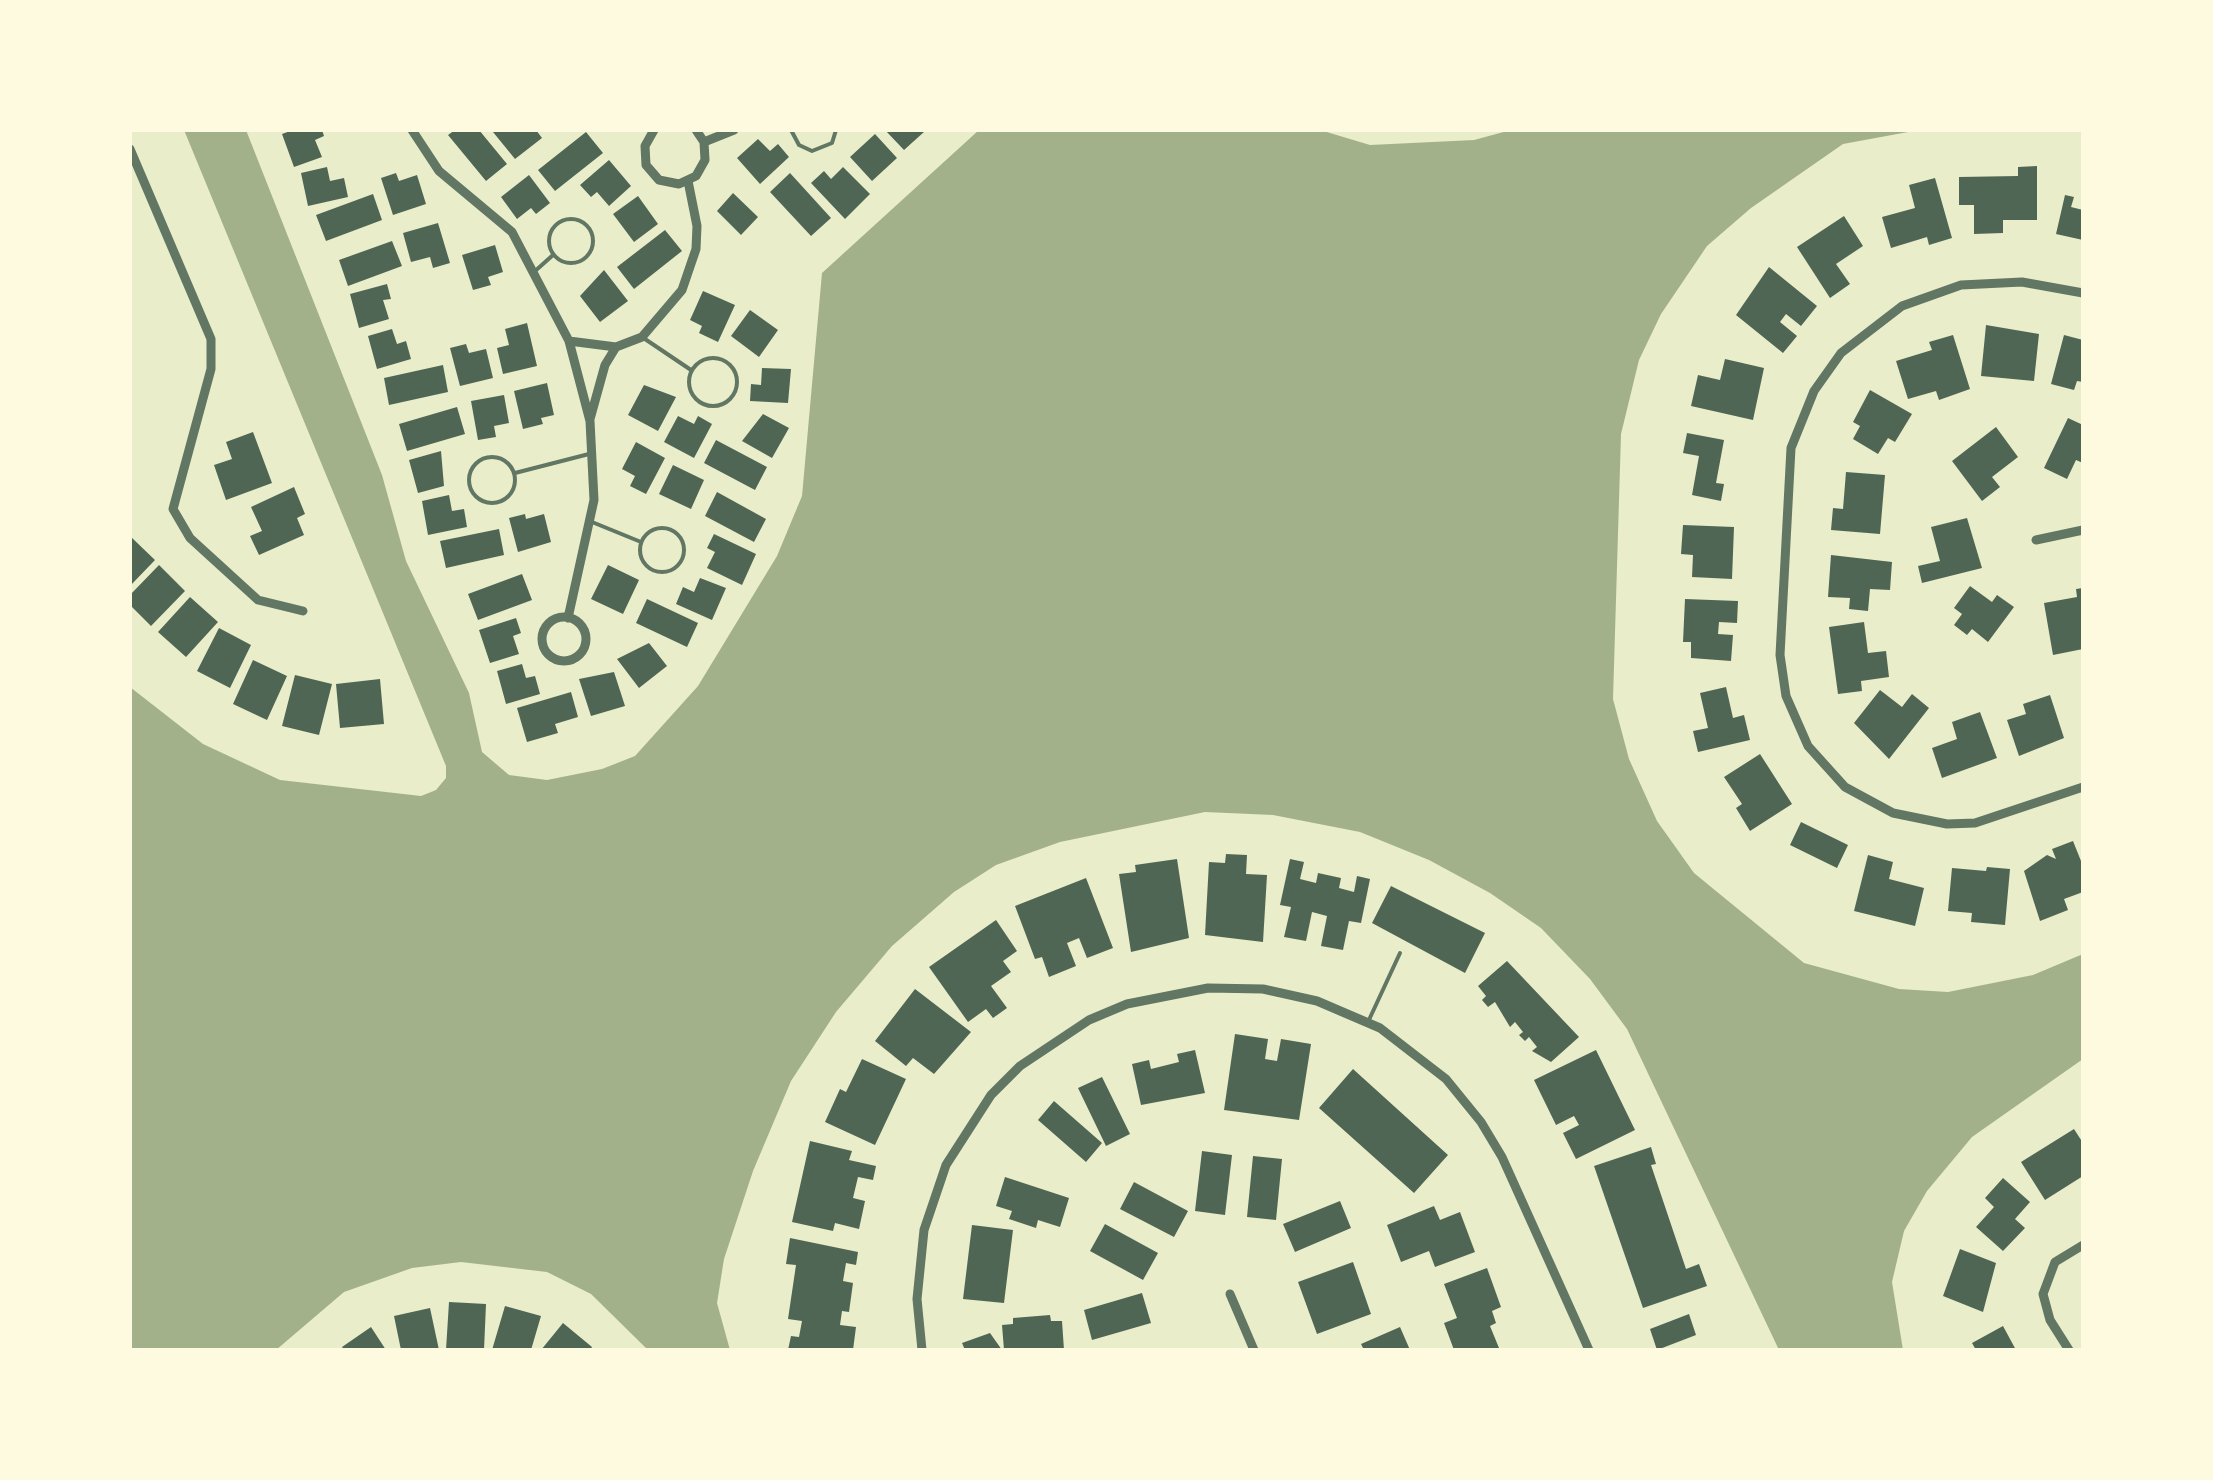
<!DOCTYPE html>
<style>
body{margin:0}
#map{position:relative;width:2213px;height:1480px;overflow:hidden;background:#e9edc9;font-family:"Open Sans",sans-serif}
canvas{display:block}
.frame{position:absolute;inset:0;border:132px solid #fefae0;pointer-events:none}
</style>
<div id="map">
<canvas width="2213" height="1480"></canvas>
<div class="frame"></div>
</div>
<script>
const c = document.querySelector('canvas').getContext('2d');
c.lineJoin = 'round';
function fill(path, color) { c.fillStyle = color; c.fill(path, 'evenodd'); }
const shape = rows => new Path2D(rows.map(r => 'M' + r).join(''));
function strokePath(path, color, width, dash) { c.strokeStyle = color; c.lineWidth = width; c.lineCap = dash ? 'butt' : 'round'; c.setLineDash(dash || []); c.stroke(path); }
const water = shape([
 [184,130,246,130,382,475,406,561,469,693,482,752,509,775,547,780,602,769,635,756,698,686,777,556,802,496,822,273,979,130,1320,130,1370,145,1474,140,1511,130,1919,130,1843,144,1751,208,1707,246,1661,314,1639,360,1621,434,1613,699,1629,759,1657,821,1694,873,1804,963,1899,989,1948,992,2033,975,2083,954,2083,1059,1972,1137,1927,1191,1904,1231,1892,1282,1903,1350,1779,1350,1627,1029,1590,979,1541,928,1490,893,1429,860,1360,832,1273,815,1205,812,1060,842,996,865,954,892,892,946,836,1012,791,1081,753,1171,724,1259,717,1303,730,1350,648,1350,591,1294,547,1272,461,1262,412,1268,344,1292,276,1350,130,1350,130,687,203,744,280,780,421,796,436,790,446,778,446,766]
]);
const building = shape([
 [293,130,322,130,324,136,315,140,322,157,294,167,282,134],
 [455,130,479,130,507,164,486,181,448,135],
 [536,130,542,138,515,159,493,132],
 [885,130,921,130,924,132,904,150],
 [586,132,603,153,555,191,538,170],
 [875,134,897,158,872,181,850,157],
 [758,139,770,151,778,144,789,157,760,184,737,158],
 [609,160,631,186,609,206,597,192,591,197,580,185],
 [2037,166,2037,220,2003,220,2003,233,1974,234,1974,205,1959,205,1959,177,2018,176,2018,167],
 [327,167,330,181,344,178,348,197,308,206,301,173],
 [843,167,870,194,845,219,811,183,824,171,831,179],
 [396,173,399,181,417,175,426,204,393,215,381,178],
 [790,173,831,218,811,236,770,192],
 [529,175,550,203,536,214,531,208,517,219,501,197],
 [1935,178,1952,238,1929,245,1927,237,1891,248,1882,217,1915,208,1909,185],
 [733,193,758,217,741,235,717,211],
 [373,194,382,220,326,241,316,215],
 [2065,195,2074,197,2071,207,2083,210,2083,240,2056,234],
 [638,196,658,224,634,242,613,214],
 [1844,216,1863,246,1836,264,1850,284,1830,298,1797,247],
 [438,223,450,263,433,268,430,257,411,262,403,233],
 [665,230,682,251,634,289,617,267],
 [392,241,402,266,348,286,339,260],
 [495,245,503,272,488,277,491,285,473,290,462,255],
 [1769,267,1817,306,1801,326,1786,314,1780,322,1797,336,1783,353,1736,315],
 [604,270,628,301,600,322,580,296],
 [387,284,391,299,383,300,389,319,359,328,350,294],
 [703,291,735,305,718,342,699,333,702,326,690,320],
 [750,310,778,330,759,357,731,336],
 [527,323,537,366,503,374,497,348,509,345,505,329],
 [1986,325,2039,334,2034,381,1981,376],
 [392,329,397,344,406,341,411,359,377,369,368,336],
 [1953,335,1970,389,1939,400,1936,391,1908,399,1896,361,1932,350,1929,342],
 [2064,335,2083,340,2083,382,2077,381,2074,390,2051,384],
 [466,344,469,353,486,349,493,378,460,386,450,348],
 [1725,359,1764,368,1753,420,1691,406,1698,375,1720,380],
 [443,365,448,392,389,405,384,378],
 [762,368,791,369,788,403,750,401,751,384,761,385],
 [547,383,554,415,541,418,543,424,523,429,514,391],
 [644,385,676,397,658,431,628,415],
 [1870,390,1912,414,1895,442,1888,438,1878,454,1853,439,1860,426,1853,422],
 [504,395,509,423,494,426,496,437,478,440,471,401],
 [457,407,465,434,407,451,399,424],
 [763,414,789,428,772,458,742,441],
 [678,416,694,424,698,416,712,424,694,458,664,442],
 [2068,418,2083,425,2083,463,2076,460,2067,479,2044,468],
 [1996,427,2018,457,1992,477,2000,487,1982,501,1952,461],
 [253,432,272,483,226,500,214,465,232,459,226,442],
 [1687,433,1724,440,1716,483,1724,484,1721,501,1692,495,1699,456,1683,453],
 [716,440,767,467,755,490,704,463],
 [636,442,665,458,646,494,630,486,635,476,622,469],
 [441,451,444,486,418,493,409,460],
 [673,465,704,480,691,509,659,494],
 [1846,472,1885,475,1880,534,1831,530,1833,508,1843,509],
 [294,487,305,514,297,518,304,535,259,555,250,536,262,531,251,507],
 [717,492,766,519,754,542,705,516],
 [449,495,452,511,464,509,467,527,428,535,422,501],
 [525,514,526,519,544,514,551,542,518,552,509,518],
 [1967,518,1982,568,1922,583,1918,566,1940,561,1931,527],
 [1683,525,1734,527,1732,579,1692,577,1693,555,1681,554],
 [499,529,504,555,446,568,440,541],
 [714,534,756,554,742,585,707,568,715,552,707,548],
 [130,536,155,560,130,586],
 [1831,555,1892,562,1890,590,1870,589,1868,611,1849,609,1850,598,1828,597],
 [159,565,185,591,151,626,130,605,130,595],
 [608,565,639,580,623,614,591,599],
 [522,574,532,600,478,620,468,594],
 [700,578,726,588,712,620,676,604,683,587,694,592],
 [1970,586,1992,602,1997,595,2014,607,1988,642,1972,629,1967,635,1954,625,1962,614,1954,608],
 [2083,588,2083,649,2053,655,2044,603,2077,597,2076,589],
 [190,597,218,622,186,657,158,632],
 [647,599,698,623,687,647,636,623],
 [1685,599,1738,601,1737,623,1719,622,1718,634,1733,635,1731,661,1691,658,1691,642,1683,642],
 [516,618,521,633,513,636,519,654,490,663,479,630],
 [1864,622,1868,653,1886,651,1889,677,1861,681,1862,691,1838,694,1829,627],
 [219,628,251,645,230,688,197,671],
 [649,643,667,666,639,688,617,659],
 [253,660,287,676,267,720,233,704],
 [522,664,526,678,535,676,540,694,506,704,497,671],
 [614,672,625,706,591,716,579,679],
 [295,675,332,684,319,735,282,726],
 [380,679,384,724,340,728,336,684],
 [1726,687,1733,718,1744,715,1750,740,1698,752,1693,731,1708,728,1700,693],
 [1880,690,1902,707,1912,694,1929,708,1889,759,1854,723],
 [571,692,578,717,555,724,558,733,527,742,517,708],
 [2050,695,2064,738,2019,756,2007,720,2026,714,2023,704],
 [1980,712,1997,758,1942,778,1932,748,1957,739,1952,722],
 [1760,754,1792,804,1750,831,1736,808,1742,804,1724,777],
 [1801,822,1848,845,1837,868,1790,845],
 [2073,841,2083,866,2083,892,2064,899,2068,910,2040,921,2024,871,2047,855,2056,859,2052,849],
 [1226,854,1247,855,1246,874,1267,875,1263,942,1205,935,1209,862,1225,863],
 [1868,855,1893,862,1889,879,1924,888,1915,926,1854,911],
 [1177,859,1189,938,1131,952,1119,874,1136,872,1135,865],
 [1290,859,1304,862,1300,879,1316,883,1318,873,1341,878,1339,888,1354,892,1357,876,1370,879,1361,923,1349,921,1343,950,1321,946,1327,916,1312,912,1306,941,1284,937,1291,907,1280,905],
 [1987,867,2010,869,2005,925,1971,922,1972,913,1948,911,1952,868,1986,871],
 [1086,878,1113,948,1087,958,1079,938,1067,943,1076,966,1049,977,1042,957,1035,959,1015,906],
 [1391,886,1485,933,1465,973,1372,923],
 [996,920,1017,951,1003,961,1011,972,991,986,1007,1008,993,1018,986,1009,968,1022,929,967],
 [1507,961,1579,1037,1551,1062,1532,1051,1537,1047,1529,1037,1525,1041,1519,1035,1523,1032,1515,1022,1510,1027,1495,1002,1488,1007,1482,1000,1486,996,1478,986],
 [915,989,971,1032,934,1074,913,1058,906,1066,875,1041],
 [1235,1034,1268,1039,1265,1059,1277,1061,1281,1039,1311,1044,1299,1120,1224,1110],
 [1195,1050,1205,1093,1141,1105,1132,1064,1149,1060,1151,1069,1179,1062,1177,1054],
 [1596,1050,1635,1130,1576,1159,1563,1133,1579,1125,1574,1116,1556,1125,1534,1080],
 [862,1059,906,1079,875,1145,825,1122,840,1089,846,1092],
 [1353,1069,1448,1155,1414,1193,1319,1108],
 [1102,1077,1130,1134,1106,1146,1078,1088],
 [1054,1101,1102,1143,1086,1162,1038,1120],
 [2074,1129,2083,1143,2083,1176,2045,1200,2021,1162],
 [810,1141,852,1151,849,1160,876,1166,873,1180,858,1177,853,1198,865,1201,859,1229,835,1223,833,1231,792,1222],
 [1651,1147,1656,1164,1651,1165,1686,1269,1699,1264,1707,1286,1643,1308,1594,1166],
 [1202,1151,1232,1155,1225,1215,1195,1211],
 [1253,1156,1282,1159,1276,1220,1247,1217],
 [1005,1177,1069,1198,1060,1227,1038,1220,1036,1228,1009,1219,1012,1211,996,1206],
 [2003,1178,2030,1202,2015,1219,2025,1228,2003,1251,1976,1227,1994,1207,1985,1198],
 [1134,1182,1188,1211,1174,1237,1120,1209],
 [1340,1201,1351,1228,1295,1252,1283,1224],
 [1434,1206,1440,1220,1460,1212,1475,1252,1435,1267,1429,1251,1401,1262,1387,1225],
 [1105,1224,1158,1253,1143,1280,1090,1251],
 [972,1225,1013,1230,1004,1303,963,1299],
 [790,1238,858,1252,856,1265,846,1263,843,1281,853,1283,849,1312,842,1311,840,1325,856,1327,853,1350,788,1350,791,1336,799,1337,802,1321,788,1319,796,1265,786,1264],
 [1960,1249,1996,1263,1983,1312,1943,1296],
 [1353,1262,1371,1314,1317,1334,1298,1282],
 [1487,1268,1501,1307,1492,1311,1496,1323,1490,1326,1499,1348,1454,1350,1444,1323,1457,1318,1444,1284],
 [1142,1293,1151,1323,1092,1340,1084,1310],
 [449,1302,486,1304,484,1350,446,1350],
 [505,1306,541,1316,531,1350,492,1350],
 [430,1308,439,1350,401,1350,394,1316],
 [1689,1314,1696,1335,1657,1350,1650,1329],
 [1050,1315,1051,1321,1062,1321,1064,1350,1004,1350,1002,1325,1013,1324,1013,1318],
 [563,1323,592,1347,590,1350,541,1350],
 [2003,1326,2016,1350,1976,1350,1972,1343],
 [371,1327,386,1350,344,1350,342,1347],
 [1400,1327,1410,1350,1364,1350,1361,1344],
 [990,1333,1002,1350,965,1350,962,1343]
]);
const service = shape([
 [791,130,799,145,812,151,832,143,836,130],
 '549 241a22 22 0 1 1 44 0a22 22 0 1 1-44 0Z',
 [534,272,553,255],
 [642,337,691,370],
 '689 382a24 24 0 1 1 48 0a24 24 0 1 1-48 0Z',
 '469 480a23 23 0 1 1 46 0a23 23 0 1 1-46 0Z',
 [515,473,589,454],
 [592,522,641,542],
 '640 550a22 22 0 1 1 44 0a22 22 0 1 1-44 0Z',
 [1368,1022,1400,953]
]);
const minor = shape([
 [412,130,439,171,512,232,569,341,590,421,594,500,568,618],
 [654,130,645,146,646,165,659,180,679,184,696,176,705,160,704,142,696,130],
 [704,142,734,130],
 [130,149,211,339,211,369,173,509,190,538,258,600,303,611],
 [2083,293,2022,282,1961,285,1902,306,1841,353,1814,391,1791,448,1780,655,1786,696,1808,746,1845,787,1893,813,1947,824,1975,823,2083,787],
 [569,341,616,347,642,337,682,290,696,249,697,226,688,181],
 [590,419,605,365,616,347],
 [2036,540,2083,530],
 '542 639a22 22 0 1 1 44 0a22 22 0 1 1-44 0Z',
 [1230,1294,1254,1350],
 [922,1350,917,1299,924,1230,946,1165,991,1095,1020,1066,1089,1020,1127,1004,1208,988,1263,989,1317,1001,1380,1028,1446,1079,1481,1122,1502,1157,1589,1350],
 [2069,1350,2050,1320,2043,1294,2055,1262,2083,1245]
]);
fill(water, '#a3b18a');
fill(building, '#4f6655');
strokePath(service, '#617663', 4);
strokePath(minor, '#617663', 9);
</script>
